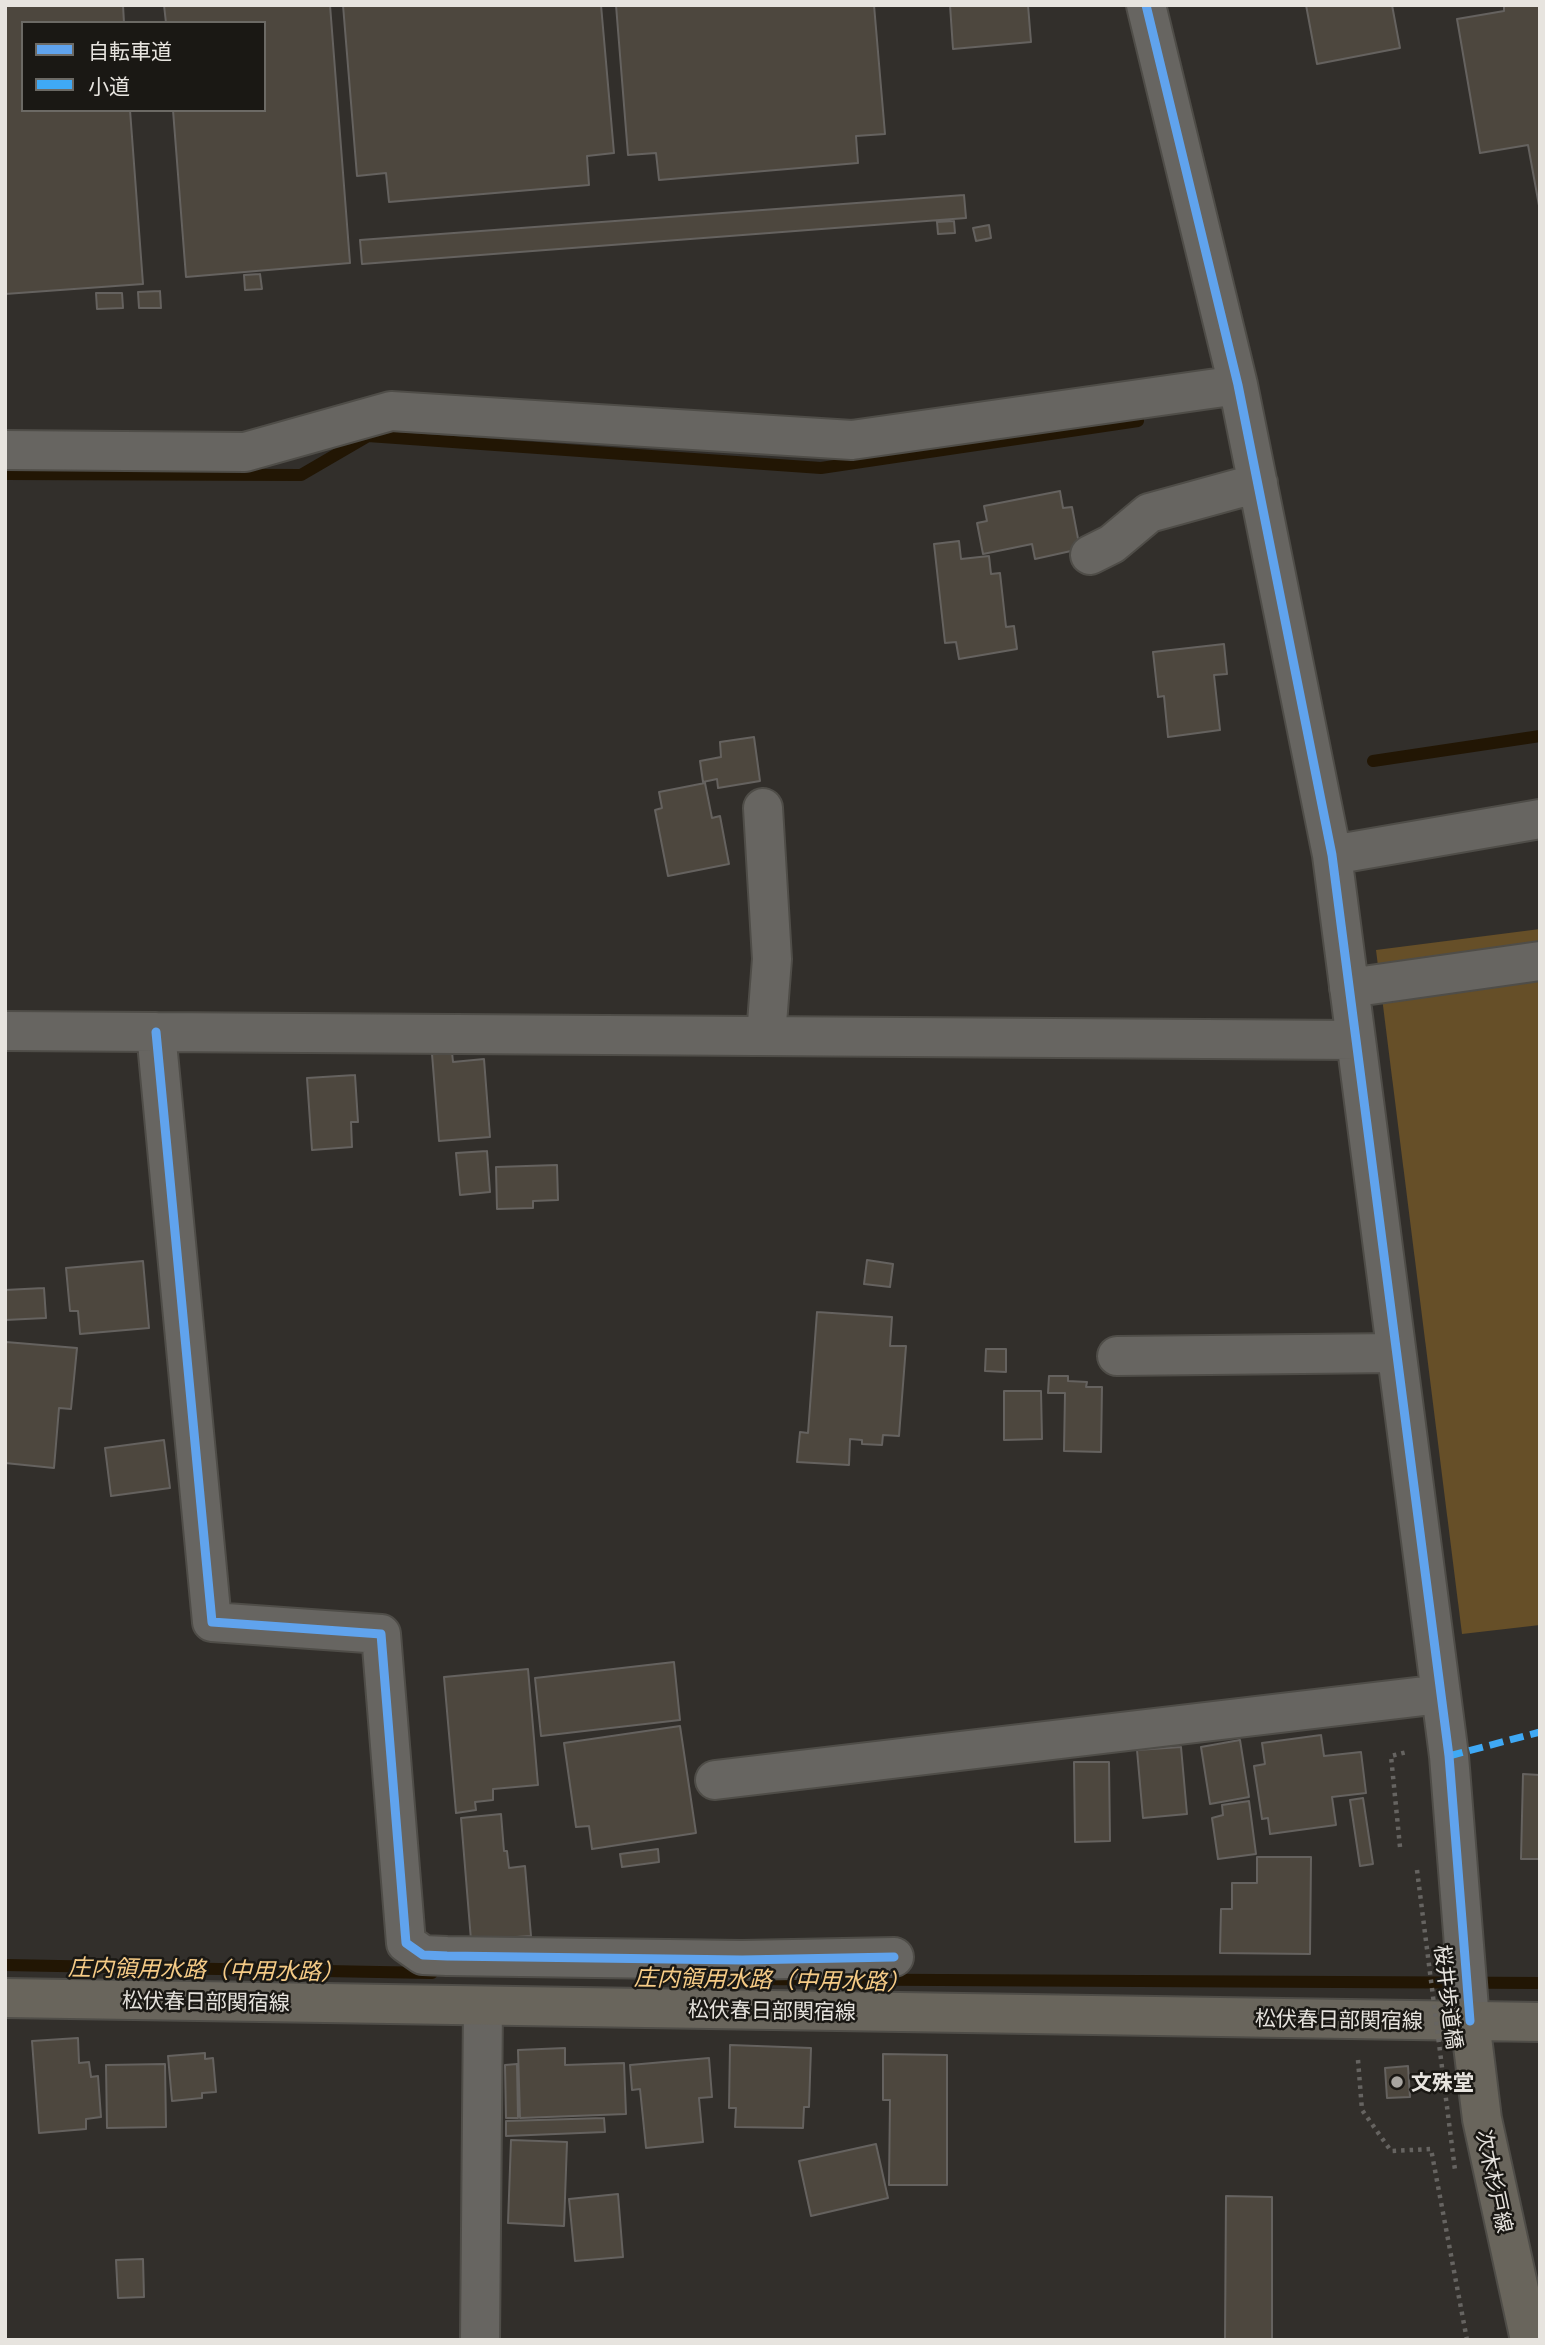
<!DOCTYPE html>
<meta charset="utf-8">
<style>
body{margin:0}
#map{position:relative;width:1545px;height:2345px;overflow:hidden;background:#322f2b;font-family:Georgia,"Noto Sans JP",serif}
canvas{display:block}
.frame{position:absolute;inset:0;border:7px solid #e7e4df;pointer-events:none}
.legend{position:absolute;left:21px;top:21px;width:245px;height:91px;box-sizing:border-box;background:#1a1814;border:2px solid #6c6a65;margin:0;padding:9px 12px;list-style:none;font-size:21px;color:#e7e4df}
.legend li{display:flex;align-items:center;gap:14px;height:35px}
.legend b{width:35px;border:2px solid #6c6a65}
</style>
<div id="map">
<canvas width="1545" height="2345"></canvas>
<div class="frame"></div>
<ul class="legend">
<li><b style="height:9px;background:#60a3ed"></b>自転車道</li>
<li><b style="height:9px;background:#3fa9f5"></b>小道</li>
</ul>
</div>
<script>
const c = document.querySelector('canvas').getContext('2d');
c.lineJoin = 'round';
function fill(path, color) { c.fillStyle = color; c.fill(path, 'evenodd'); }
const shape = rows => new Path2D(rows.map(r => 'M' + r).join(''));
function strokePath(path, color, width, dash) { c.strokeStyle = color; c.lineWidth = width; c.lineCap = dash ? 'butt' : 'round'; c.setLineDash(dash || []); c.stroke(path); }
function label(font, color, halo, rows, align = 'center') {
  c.font = font + ' Georgia,"Noto Sans JP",serif'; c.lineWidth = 5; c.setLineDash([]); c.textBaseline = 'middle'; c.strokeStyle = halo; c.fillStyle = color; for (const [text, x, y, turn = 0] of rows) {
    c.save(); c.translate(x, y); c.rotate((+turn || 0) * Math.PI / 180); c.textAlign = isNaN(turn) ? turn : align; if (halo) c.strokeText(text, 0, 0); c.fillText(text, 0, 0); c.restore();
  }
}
const forest = shape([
 [1540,929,1540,1625,1462,1634,1376,950]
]);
const stream = shape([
 [5,474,301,475,368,436,821,468,1138,421],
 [1373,761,1540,736],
 [5,1965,432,1973],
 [740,1979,1540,1983]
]);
const building = shape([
 [5,5,123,5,124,23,23,23,23,110,130,110,143,284,5,294,5,5],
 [164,5,330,5,350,263,186,277,173,110,264,110,264,23,166,23,164,5],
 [343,5,601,5,614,153,587,156,589,185,389,202,386,173,357,176,343,5],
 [616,5,874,5,885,134,856,136,858,163,659,180,656,153,628,155,616,5],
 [950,5,1028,5,1031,42,953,49,950,5],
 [1306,5,1392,5,1400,48,1317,64,1306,5],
 [1504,5,1540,5,1540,211,1528,145,1480,153,1457,19,1504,11,1504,5],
 [964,195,966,218,362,264,360,240,964,195],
 [954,221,955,233,938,234,937,222,954,221],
 [989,225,991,238,976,241,973,228,989,225],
 [260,274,262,289,245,290,244,275,260,274],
 [160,291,161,308,139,308,138,292,160,291],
 [96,293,122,293,123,308,97,309,96,293],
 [1060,491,1063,508,1072,507,1080,549,1035,559,1032,544,983,554,977,523,987,521,984,506,1060,491],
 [959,541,961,559,989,556,991,574,1000,573,1006,627,1014,626,1017,649,959,659,956,642,945,643,934,544,959,541],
 [1224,644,1227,674,1214,675,1220,730,1168,737,1164,696,1158,697,1153,652,1224,644],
 [754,737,760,781,718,788,717,779,703,782,700,761,721,757,720,742,754,737],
 [705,783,712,818,720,816,729,864,668,876,655,810,662,808,659,792,705,783],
 [452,1052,453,1062,484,1059,490,1137,439,1141,432,1054,452,1052],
 [355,1075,358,1122,351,1122,352,1147,312,1150,307,1078,355,1075],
 [487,1151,490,1192,460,1195,456,1153,487,1151],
 [557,1165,558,1200,533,1201,533,1208,497,1209,496,1167,557,1165],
 [867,1260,893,1264,890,1287,864,1284,867,1260],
 [143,1261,149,1328,80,1334,78,1311,70,1311,66,1268,143,1261],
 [44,1288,46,1318,5,1320,5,1290,44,1288],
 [817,1312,892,1317,890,1346,906,1346,899,1436,883,1435,882,1445,862,1444,862,1440,850,1439,849,1465,797,1462,800,1432,808,1433,817,1312],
 [6,1342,77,1348,71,1409,59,1408,54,1468,5,1463,6,1342],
 [986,1349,1006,1349,1006,1372,985,1371,986,1349],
 [1049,1376,1068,1376,1068,1381,1087,1382,1086,1387,1102,1387,1101,1452,1064,1451,1065,1393,1048,1393,1049,1376],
 [1004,1391,1041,1391,1042,1439,1004,1440,1004,1391],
 [164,1440,170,1488,111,1496,105,1448,164,1440],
 [674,1662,680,1720,541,1736,535,1678,674,1662],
 [528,1669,538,1785,493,1789,493,1800,475,1802,476,1810,456,1813,444,1677,528,1669],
 [680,1726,696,1833,592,1849,589,1826,576,1827,564,1743,680,1726],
 [1321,1735,1324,1756,1361,1752,1366,1793,1332,1797,1336,1825,1270,1834,1268,1818,1262,1819,1254,1766,1265,1764,1262,1743,1321,1735],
 [1240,1740,1249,1797,1210,1804,1201,1747,1240,1740],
 [1181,1747,1187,1814,1143,1818,1137,1750,1181,1747],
 [1074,1762,1109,1762,1110,1841,1075,1842,1074,1762],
 [1523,1774,1540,1775,1540,1859,1521,1859,1523,1774],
 [1363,1798,1373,1864,1360,1866,1350,1800,1363,1798],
 [1249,1801,1256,1854,1218,1859,1212,1818,1223,1815,1222,1805,1249,1801],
 [501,1814,504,1851,507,1851,509,1868,525,1866,531,1936,471,1940,461,1818,501,1814],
 [658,1849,659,1862,622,1867,620,1854,658,1849],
 [1257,1857,1311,1857,1310,1954,1220,1953,1221,1909,1232,1909,1232,1883,1257,1883,1257,1857],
 [78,2038,79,2063,89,2062,91,2077,98,2076,101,2117,86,2119,86,2129,39,2133,32,2041,78,2038],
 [730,2045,811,2048,809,2107,804,2107,803,2128,735,2127,736,2108,729,2108,730,2045],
 [565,2048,565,2065,624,2063,626,2114,520,2118,518,2050,565,2048],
 [205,2053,205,2059,213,2058,216,2092,202,2093,202,2098,172,2101,168,2056,205,2053],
 [883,2054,947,2055,947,2185,889,2185,890,2100,883,2100,883,2054],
 [709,2058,712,2097,699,2098,703,2142,646,2148,640,2089,632,2090,630,2065,709,2058],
 [165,2064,166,2127,107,2128,106,2065,165,2064],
 [517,2064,518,2118,506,2118,505,2065,517,2064],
 [1408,2066,1410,2097,1387,2098,1385,2068,1408,2066],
 [604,2118,605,2132,506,2136,506,2121,604,2118],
 [511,2140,567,2142,564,2226,508,2223,511,2140],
 [876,2144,888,2198,811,2216,799,2161,876,2144],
 [618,2194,623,2257,575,2261,569,2199,618,2194],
 [1226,2196,1272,2197,1272,2340,1225,2340,1226,2196],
 [143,2259,144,2297,118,2298,116,2260,143,2259]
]);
const path = shape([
 [1400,1847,1391,1756,1407,1752],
 [1358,2060,1362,2110,1391,2151,1431,2149,1467,2340]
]);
const minor = shape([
 [1146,5,1238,385,1332,855,1449,1756,1470,2021],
 [5,450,245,452,391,411,852,440,1238,385],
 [1090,555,1112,544,1149,513,1258,483],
 [763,808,772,959,766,1036],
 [1332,855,1540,819],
 [1349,988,1540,961],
 [5,1031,1356,1040],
 [156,1032,212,1622,381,1634,406,1943,423,1955,447,1956,742,1960,894,1957],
 [1117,1356,1396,1353],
 [715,1780,1441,1694],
 [480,2340,483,2006]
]);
const major = shape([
 [5,1998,1540,2022],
 [1470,2021,1482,2119,1530,2340]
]);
const pathBridge = shape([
 [1417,1870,1455,2170]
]);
const quiet = shape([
 [1449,1756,1540,1732]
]);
const cycleway = shape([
 [1146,5,1238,385,1332,855,1449,1756,1470,2021],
 [156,1032,212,1622,381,1634,406,1943,423,1955,447,1956,742,1960,894,1957]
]);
const markers = [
 [1397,2082,7,"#a8a5a0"]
];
const streetNames = [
 ["桜井歩道橋",1449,1997,83],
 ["松伏春日部関宿線",206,2001,1],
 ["松伏春日部関宿線",772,2010,1],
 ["松伏春日部関宿線",1339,2019,1],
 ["次木杉戸線",1495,2181,78]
];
const poiNames = [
 ["文殊堂",1411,2082]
];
const waterNames = [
 ["庄内領用水路（中用水路）",206,1969,1],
 ["庄内領用水路（中用水路）",772,1979,1]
];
fill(forest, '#664f28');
strokePath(stream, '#221604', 12);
fill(building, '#4d473e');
strokePath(building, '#65625f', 2);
strokePath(minor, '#4f4d48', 42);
strokePath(major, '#4f4d48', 42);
strokePath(path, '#666461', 4.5, [3.5, 5]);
strokePath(minor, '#676561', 38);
strokePath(major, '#69655c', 38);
strokePath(pathBridge, '#666461', 4.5, [3.5, 5]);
strokePath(quiet, '#3fa9f5', 7, [14, 7]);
strokePath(cycleway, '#60a3ed', 9);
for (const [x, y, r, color] of markers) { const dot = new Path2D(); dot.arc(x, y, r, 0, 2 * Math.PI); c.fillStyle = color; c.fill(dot); strokePath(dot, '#1a1814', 2.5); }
label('21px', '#e7e4df', '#1a1814', streetNames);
label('bold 21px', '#e7e4df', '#1a1814', poiNames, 'left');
label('italic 23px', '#f6cb86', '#1a1814', waterNames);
</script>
